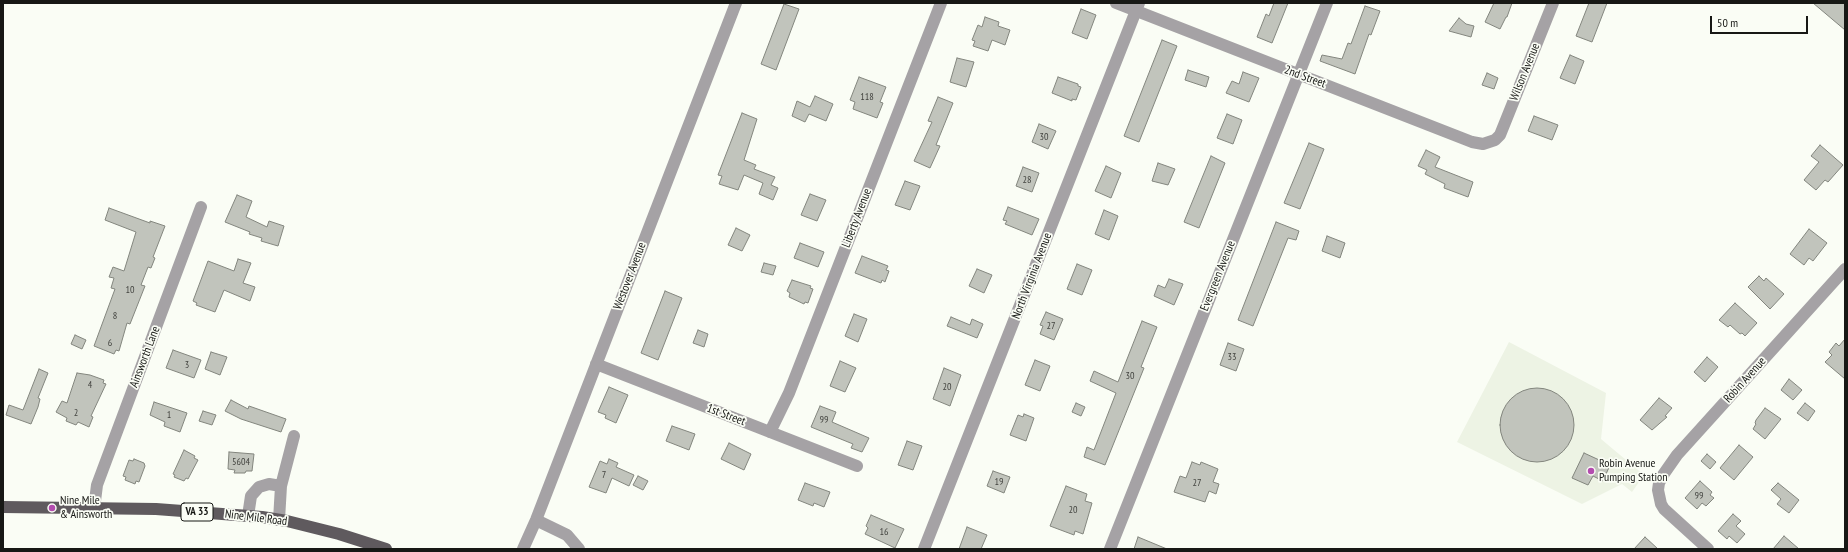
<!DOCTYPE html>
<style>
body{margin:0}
#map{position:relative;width:1848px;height:552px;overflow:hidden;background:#fafdf5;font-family:"PT Sans Narrow",sans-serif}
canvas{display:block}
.frame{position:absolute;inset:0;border:4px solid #171815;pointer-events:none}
.scale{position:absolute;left:1710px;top:16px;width:98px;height:18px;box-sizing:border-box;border:2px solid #171815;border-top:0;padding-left:5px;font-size:12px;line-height:14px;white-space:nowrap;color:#171815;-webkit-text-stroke:3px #fafdf5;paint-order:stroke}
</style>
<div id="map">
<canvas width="1848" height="552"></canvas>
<div class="frame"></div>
<div class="scale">50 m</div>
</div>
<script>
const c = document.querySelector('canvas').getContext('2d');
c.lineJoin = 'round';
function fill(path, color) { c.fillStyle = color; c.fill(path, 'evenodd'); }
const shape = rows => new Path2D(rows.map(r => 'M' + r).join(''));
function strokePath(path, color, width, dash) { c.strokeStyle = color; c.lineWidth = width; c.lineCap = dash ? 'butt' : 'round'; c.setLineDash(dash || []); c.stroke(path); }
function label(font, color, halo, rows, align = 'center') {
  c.font = font + ' "PT Sans Narrow",sans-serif'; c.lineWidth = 3.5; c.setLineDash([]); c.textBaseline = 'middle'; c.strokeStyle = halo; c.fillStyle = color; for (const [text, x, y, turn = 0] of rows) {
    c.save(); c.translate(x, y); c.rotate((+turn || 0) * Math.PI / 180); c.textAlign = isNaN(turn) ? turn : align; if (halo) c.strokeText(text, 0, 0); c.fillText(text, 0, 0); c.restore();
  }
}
const built = shape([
 [1509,342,1606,393,1601,439,1644,475,1632,492,1622,484,1582,504,1457,442]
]);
const building = shape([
 [1274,3,1288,3,1272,43,1257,37,1266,14,1269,16,1274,3],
 [1494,3,1512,3,1507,17,1506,17,1500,29,1485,22,1494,3],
 [1589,3,1607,3,1592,42,1576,36,1589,3],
 [1813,3,1845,3,1845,30,1813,3],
 [784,4,799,9,776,70,761,64,784,4],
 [1365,6,1380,11,1371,35,1369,34,1355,74,1320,61,1322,55,1342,59,1348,43,1351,44,1365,6],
 [1081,9,1096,15,1087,39,1072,33,1081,9],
 [985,17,999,22,998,26,1010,30,1005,45,992,40,988,51,973,46,975,41,972,40,978,25,982,27,985,17],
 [1459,18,1466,24,1474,26,1471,37,1449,31,1459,18],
 [1162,40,1177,46,1139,142,1124,136,1162,40],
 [1570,55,1584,61,1575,84,1560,78,1570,55],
 [957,58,974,62,966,87,950,82,957,58],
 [1188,70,1209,77,1206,87,1185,80,1188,70],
 [1243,72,1259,78,1249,102,1226,93,1232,81,1239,84,1243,72],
 [1487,73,1498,78,1494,89,1482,85,1487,73],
 [859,77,886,87,880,102,883,103,877,118,853,109,855,102,850,100,859,77],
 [1058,77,1078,84,1078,86,1081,87,1076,100,1072,99,1072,101,1052,93,1058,77],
 [815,96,833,104,826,121,809,114,805,122,792,116,797,101,810,107,815,96],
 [938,97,953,103,936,145,940,146,930,168,914,161,932,122,928,121,938,97],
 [742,113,757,119,744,160,756,165,754,169,775,177,771,185,778,188,773,200,759,194,763,183,744,175,738,190,719,184,722,176,718,175,742,113],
 [1227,114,1242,120,1233,144,1217,138,1227,114],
 [1534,116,1558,125,1552,140,1528,131,1534,116],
 [1039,124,1056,131,1048,149,1032,142,1039,124],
 [1309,143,1324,149,1300,209,1284,203,1309,143],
 [1820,145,1843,165,1828,182,1825,180,1816,190,1804,180,1819,162,1811,156,1820,145],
 [1426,150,1440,157,1435,167,1473,182,1468,197,1444,188,1445,184,1425,174,1427,170,1418,166,1426,150],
 [1211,156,1225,163,1199,228,1184,222,1211,156],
 [1158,163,1175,169,1168,185,1152,181,1158,163],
 [1106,166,1121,173,1111,198,1095,191,1106,166],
 [1023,167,1039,173,1032,192,1016,186,1023,167],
 [905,181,920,186,910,210,895,205,905,181],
 [810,194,826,200,817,221,801,215,810,194],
 [237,195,252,201,246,217,267,227,269,221,284,226,278,246,261,241,262,238,249,234,250,232,225,222,237,195],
 [1008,207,1039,219,1032,235,1005,224,1007,221,1003,220,1008,207],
 [109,208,150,223,150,221,165,226,153,257,155,258,151,268,148,267,141,285,145,286,130,324,127,323,119,351,116,350,114,354,94,346,115,289,111,288,114,278,109,277,113,267,124,271,136,232,105,220,109,208],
 [1104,210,1118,216,1109,240,1095,234,1104,210],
 [1276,222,1299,231,1296,240,1288,238,1253,326,1238,320,1276,222],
 [736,228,750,235,742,251,728,245,736,228],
 [1809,229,1827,243,1813,261,1809,258,1804,265,1790,254,1809,229],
 [1327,236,1345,243,1340,258,1322,251,1327,236],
 [800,243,824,252,818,267,794,258,800,243],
 [862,256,888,266,886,270,889,271,885,282,882,280,881,283,855,273,862,256],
 [238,259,251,263,243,283,255,287,250,301,224,290,215,312,196,305,197,303,193,301,208,261,234,271,238,259],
 [764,263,776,266,773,275,761,272,764,263],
 [1077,264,1092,270,1082,295,1067,289,1077,264],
 [977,269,992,275,984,293,969,286,977,269],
 [1759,276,1764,281,1766,278,1784,294,1770,309,1748,287,1759,276],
 [1169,279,1183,284,1174,305,1154,296,1158,285,1165,288,1169,279],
 [792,280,811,286,810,288,813,289,808,303,805,302,804,304,789,297,790,293,787,291,792,280],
 [665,291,682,298,658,360,641,353,665,291],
 [1735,303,1757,323,1745,336,1742,333,1740,334,1730,325,1728,327,1719,320,1735,303],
 [1046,312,1063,319,1054,340,1040,334,1043,326,1040,325,1046,312],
 [854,314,867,319,858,342,845,336,854,314],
 [951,317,970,325,972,319,983,324,977,338,947,326,951,317],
 [1142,321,1157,327,1141,367,1144,368,1105,465,1084,457,1087,447,1094,450,1116,393,1090,381,1094,371,1118,382,1142,321],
 [698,330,708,334,704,347,693,343,698,330],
 [75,335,86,340,82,349,71,344,75,335],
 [1845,339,1845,379,1825,362,1832,355,1829,352,1836,343,1839,346,1845,339],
 [1228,343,1244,349,1236,371,1220,365,1228,343],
 [173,350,201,360,194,378,166,368,173,350],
 [211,352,227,357,220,375,205,369,211,352],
 [1707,357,1718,367,1705,382,1694,372,1707,357],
 [1035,360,1050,366,1040,391,1025,385,1035,360],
 [840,361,856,368,845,392,830,386,840,361],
 [944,368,961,375,950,406,933,399,944,368],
 [39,369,48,373,38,398,40,399,38,407,31,424,6,415,9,405,23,410,39,369],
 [77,373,90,375,104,380,103,383,106,384,91,416,93,417,89,427,78,422,76,425,66,421,67,418,56,412,62,401,67,403,77,373],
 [1789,379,1802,390,1793,400,1781,390,1789,379],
 [609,387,628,395,616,423,605,418,606,415,598,412,609,387],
 '1500 425a37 37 0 1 1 74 0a37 37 0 1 1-74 0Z',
 [1659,398,1672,408,1665,416,1667,417,1652,430,1640,420,1659,398],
 [231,400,248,409,249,406,286,419,281,432,241,419,225,411,231,400],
 [154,402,187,413,180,432,164,426,165,422,150,415,154,402],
 [1076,403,1085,407,1081,416,1072,412,1076,403],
 [1805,403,1815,411,1808,421,1797,413,1805,403],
 [820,406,836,412,832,422,869,438,862,452,851,448,853,444,811,427,820,406],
 [1765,408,1781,419,1765,439,1753,429,1756,424,1755,423,1756,420,1765,408],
 [203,411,216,415,212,425,199,421,203,411],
 [1024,414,1034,418,1026,441,1010,435,1018,415,1023,417,1024,414],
 [672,426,695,434,689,450,666,441,672,426],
 [907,441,922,446,913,470,898,465,907,441],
 [729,443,751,454,744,470,721,459,729,443],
 [1739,445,1753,457,1734,480,1720,468,1739,445],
 [184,450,195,456,194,458,198,460,188,479,186,478,184,481,174,477,175,475,173,474,184,450],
 [229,452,254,454,252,471,246,471,245,473,234,473,235,470,228,469,229,452],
 [1584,453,1610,465,1603,481,1593,476,1588,485,1572,478,1584,453],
 [1707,454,1716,462,1710,469,1701,461,1707,454],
 [134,459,144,463,145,466,139,482,136,481,135,484,125,480,126,477,123,476,129,460,133,461,134,459],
 [609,459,618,463,616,467,634,475,629,486,612,478,606,493,589,487,600,461,607,464,609,459],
 [1192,462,1200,465,1201,462,1218,469,1213,482,1219,484,1216,494,1209,491,1205,502,1174,492,1180,476,1186,478,1192,462],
 [993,471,1010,477,1004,493,987,486,993,471],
 [638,476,648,481,643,490,633,485,638,476],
 [1700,481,1712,492,1710,495,1714,498,1706,506,1702,503,1697,509,1685,498,1700,481],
 [805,483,830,492,824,507,814,503,813,506,798,500,805,483],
 [1778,483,1799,500,1789,513,1777,504,1781,499,1771,490,1778,483],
 [1066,486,1087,494,1085,501,1092,503,1083,534,1075,531,1074,535,1050,526,1066,486],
 [1733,514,1741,521,1736,526,1745,534,1737,543,1729,536,1727,539,1718,531,1733,514],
 [871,515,904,529,895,548,865,534,868,528,866,526,871,515],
 [967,527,987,535,981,549,959,549,967,527],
 [1784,536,1799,549,1773,549,1784,536],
 [1138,537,1167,549,1134,549,1138,537],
 [1645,537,1658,549,1634,549,1645,537]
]);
const minor = shape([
 [1116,3,1472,142,1483,144,1495,140,1500,135,1553,3],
 [596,364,857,466],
 [770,432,789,393,941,3],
 [94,509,97,485,201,207],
 [248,516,251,496,259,487,269,484,281,486],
 [279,520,281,486,294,436],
 [536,520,567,535,579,549],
 [523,549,536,520,736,3],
 [924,549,1139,3],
 [1110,549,1327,3],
 [1708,549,1664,509,1661,504,1658,490,1659,483,1663,475,1677,455,1845,269]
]);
const major = shape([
 [3,507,156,509,262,517,287,521,339,534,386,549]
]);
const markers = [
 [1591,471,4,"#b34caf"],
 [52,508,4,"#b34caf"]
];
const numberNames = [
 ["118",867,97],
 ["30",1044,137],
 ["28",1027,180],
 ["10",130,290],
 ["8",115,316],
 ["27",1051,326],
 ["6",110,343],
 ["33",1232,357],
 ["3",187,365],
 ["30",1130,376],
 ["4",90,385],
 ["20",947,387],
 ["2",76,413],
 ["1",169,415],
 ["99",824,420],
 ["5604",241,462],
 ["7",604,475],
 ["19",999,482],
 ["27",1197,483],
 ["99",1699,496],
 ["20",1073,510],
 ["16",884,532]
];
const shields = [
 [197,512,32]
];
const shieldNames = [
 ["VA 33",197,512]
];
const streetNames = [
 ["Wilson Avenue",1525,72,-68],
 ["2nd Street",1305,77,20],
 ["Liberty Avenue",857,218,-69],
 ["Westover Avenue",630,276,-69],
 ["North Virginia Avenue",1032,276,-69],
 ["Evergreen Avenue",1218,276,-68],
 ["Ainsworth Lane",145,357,-69],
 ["Robin Avenue",1745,380,-48],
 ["1st Street",726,415,21],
 ["Nine Mile Road",256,518,7]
];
const poiNames = [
 ["Robin Avenue",1599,464],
 ["Pumping Station",1599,478],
 ["Nine Mile",60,501],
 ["& Ainsworth",60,515]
];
fill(built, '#edf3e4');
fill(building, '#c1c4bc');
strokePath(building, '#83867e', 1);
strokePath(minor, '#a5a2a5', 12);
strokePath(major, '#5f5a5e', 12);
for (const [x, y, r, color] of markers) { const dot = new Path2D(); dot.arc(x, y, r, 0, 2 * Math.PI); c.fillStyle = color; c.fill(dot); strokePath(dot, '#fafdf5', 1.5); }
label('10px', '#42433f', null, numberNames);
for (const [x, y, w] of shields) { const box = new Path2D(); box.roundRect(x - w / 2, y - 9, w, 18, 3); c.fillStyle = '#fafdf5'; c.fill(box); strokePath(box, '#171815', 1); }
label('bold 11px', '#171815', null, shieldNames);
label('12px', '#171815', '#fafdf5', streetNames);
label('12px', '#171815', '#fafdf5', poiNames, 'left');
</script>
